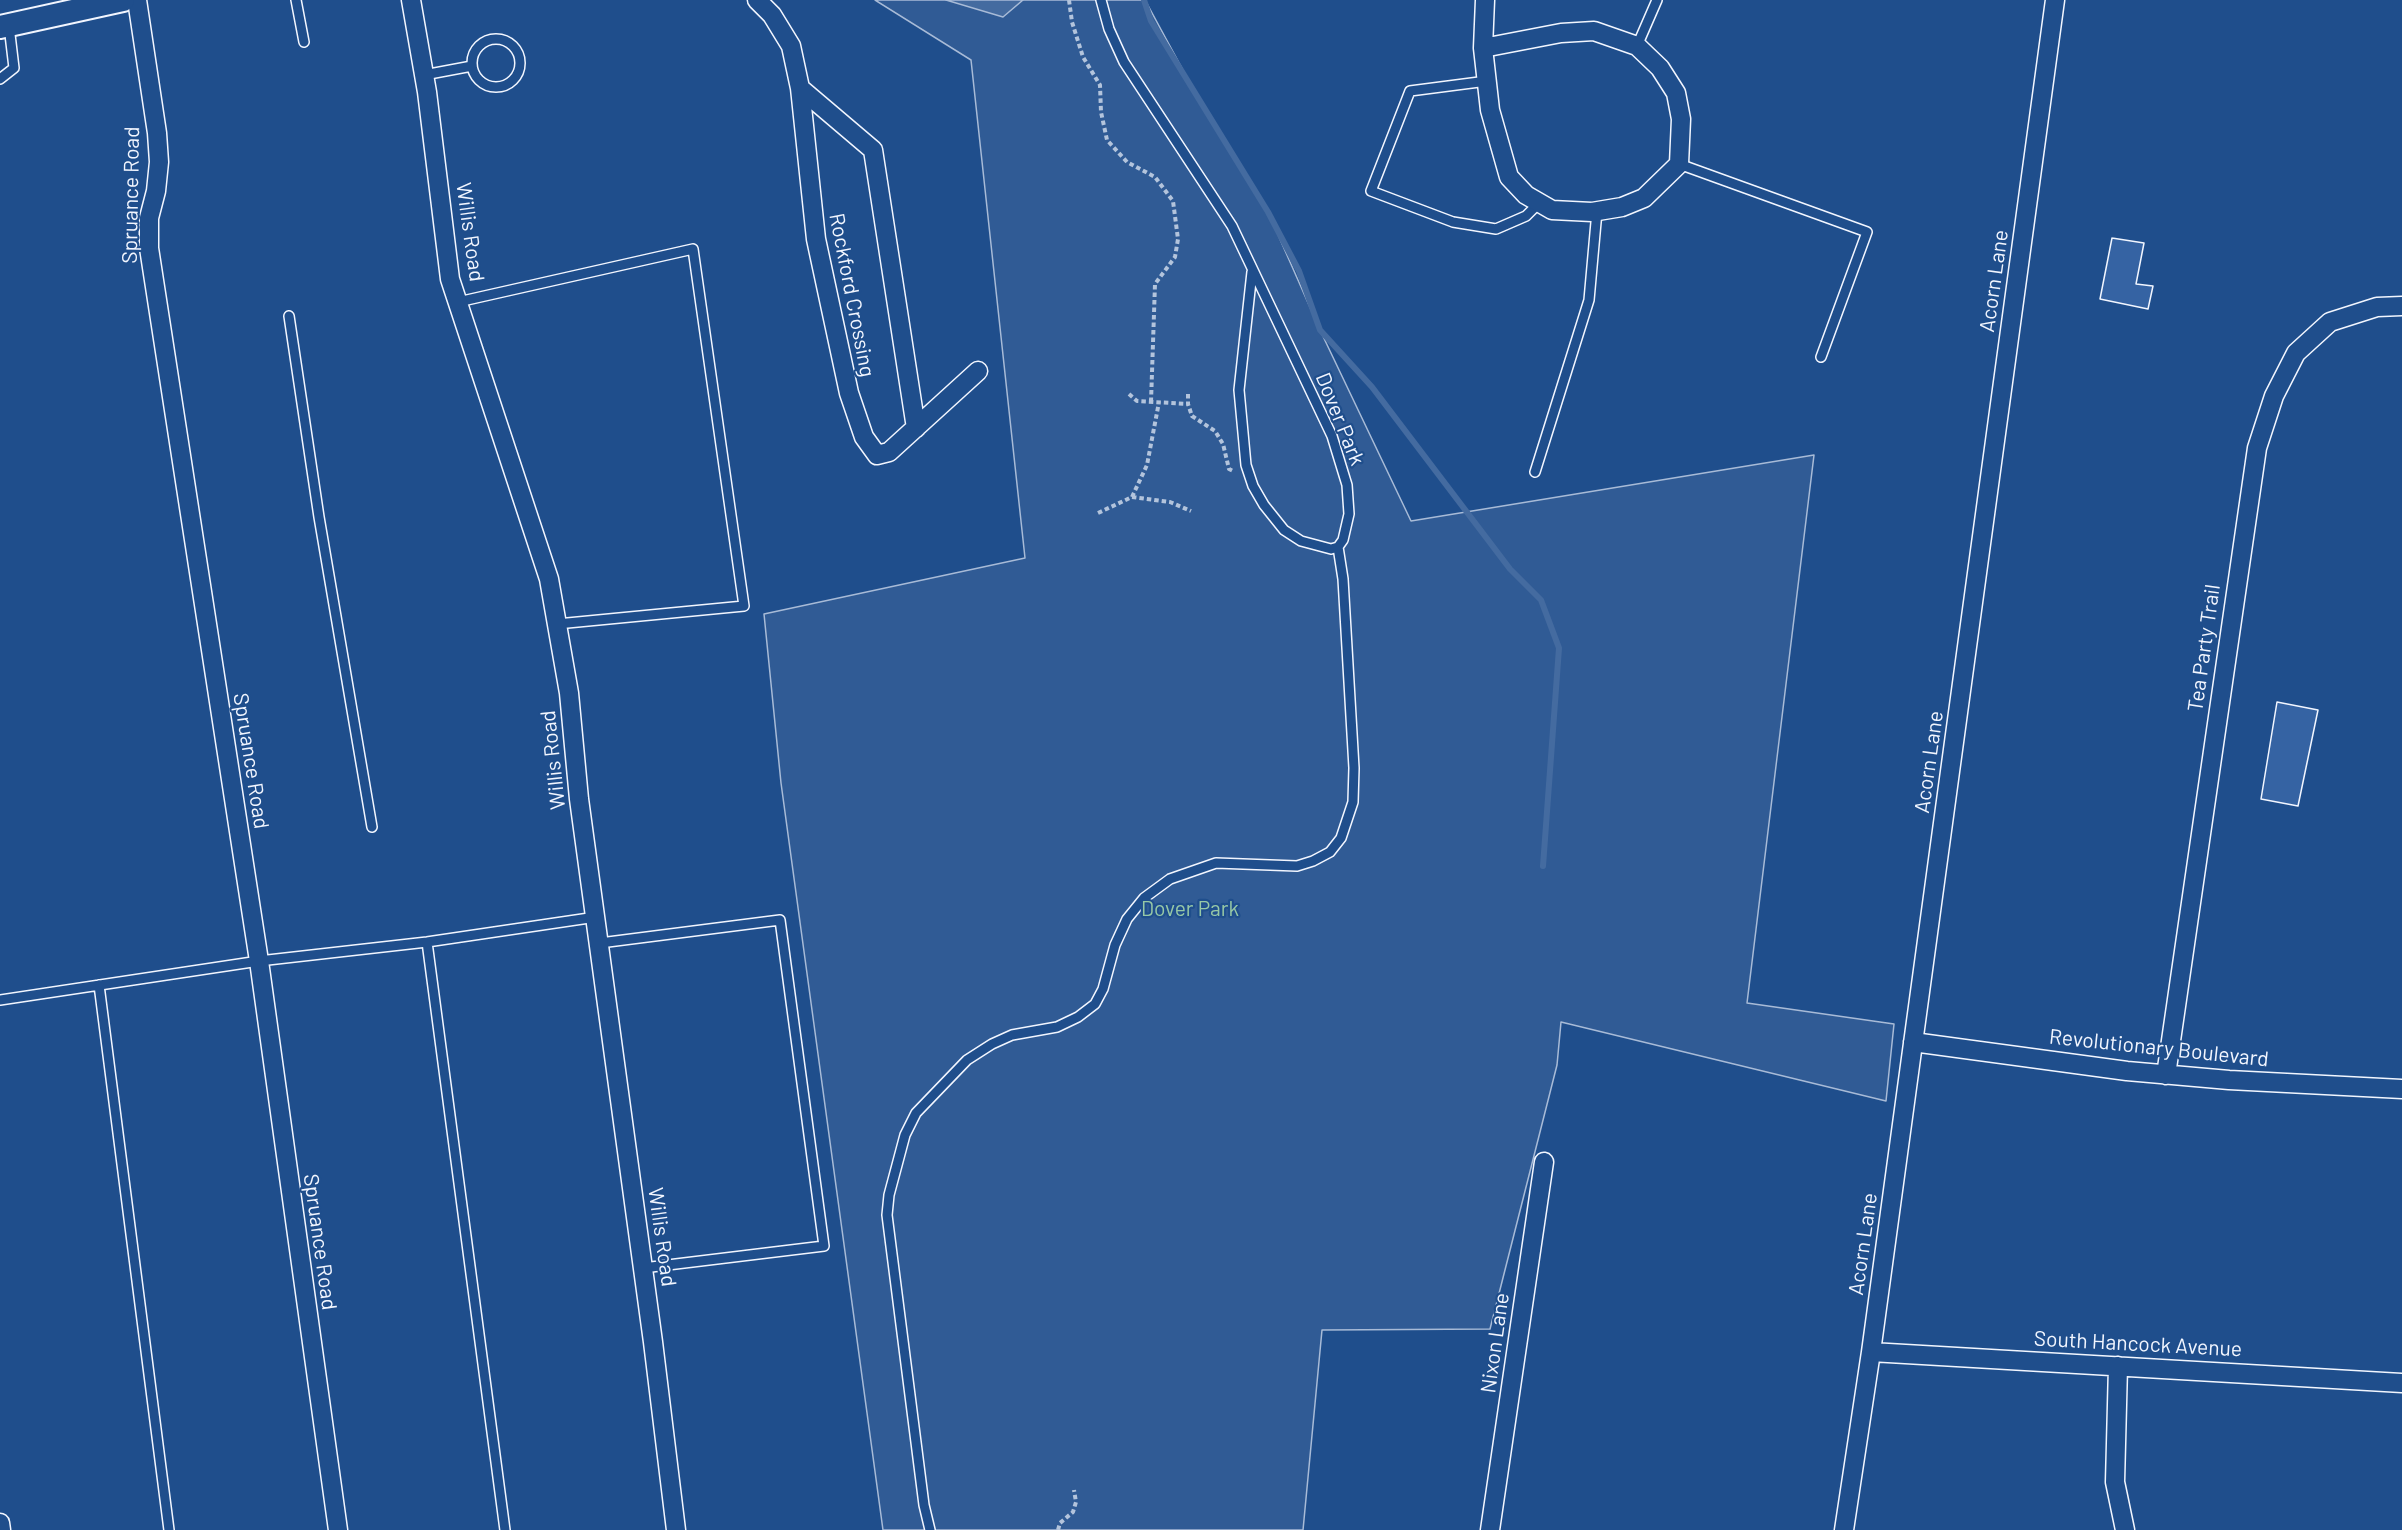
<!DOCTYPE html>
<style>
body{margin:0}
canvas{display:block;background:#1f4e8c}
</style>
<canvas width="2402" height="1530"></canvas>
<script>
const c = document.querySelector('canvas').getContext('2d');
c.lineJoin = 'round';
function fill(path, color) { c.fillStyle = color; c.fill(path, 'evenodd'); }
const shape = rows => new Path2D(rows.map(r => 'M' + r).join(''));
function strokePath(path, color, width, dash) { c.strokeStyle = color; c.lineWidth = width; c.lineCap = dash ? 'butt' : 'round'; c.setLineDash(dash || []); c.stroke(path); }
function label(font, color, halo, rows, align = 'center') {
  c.font = font + ' Barlow,sans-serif'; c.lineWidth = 4.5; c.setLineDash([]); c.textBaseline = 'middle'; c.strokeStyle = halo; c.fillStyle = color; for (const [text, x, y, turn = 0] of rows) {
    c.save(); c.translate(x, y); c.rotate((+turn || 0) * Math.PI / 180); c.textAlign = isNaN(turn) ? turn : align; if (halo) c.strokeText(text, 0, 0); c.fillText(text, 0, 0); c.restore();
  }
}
const built = shape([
 [875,0,1145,0,1204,109,1268,212,1320,330,1411,521,1814,455,1747,1003,1894,1024,1886,1101,1561,1022,1557,1065,1490,1329,1322,1330,1303,1530,883,1530,781,783,764,614,1025,558,971,60,875,0]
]);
const water = shape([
 [946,0,1023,0,1003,17,946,0]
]);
const stream = shape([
 [1144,0,1151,21,1268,212,1299,271,1320,330,1372,387,1510,569,1541,600,1559,648,1543,866]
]);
const building = shape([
 [2112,238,2144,243,2136,284,2153,286,2148,309,2100,299,2112,238],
 [2277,702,2318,710,2298,806,2261,799,2277,702]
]);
const path = shape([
 [1069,0,1072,22,1083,57,1100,85,1101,112,1107,140,1127,162,1155,177,1173,201,1178,239,1175,257,1155,284,1151,402],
 [1129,394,1137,401,1188,404],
 [1188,394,1188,404,1192,416,1215,431,1223,444,1229,469,1233,471],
 [1132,497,1147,465,1159,402],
 [1098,513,1132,497,1170,502,1191,511],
 [1058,1530,1060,1523,1073,1512,1076,1502,1074,1490]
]);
const service = shape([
 [296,0,304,42],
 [1101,0,1109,29,1124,62,1232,226,1332,436,1347,485,1349,514,1343,540,1338,547,1331,549,1301,541,1284,530,1264,505,1253,486,1246,465,1239,390,1252,272],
 '472 63a24 24 0 1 1 48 0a24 24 0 1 1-48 0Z',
 [1637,46,1657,0],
 [424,75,472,66],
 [0,79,14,68,9,26],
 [1487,81,1410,91,1371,191,1453,222,1496,229,1526,216,1539,203],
 [1679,164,1867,232,1821,357],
 [458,302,693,249,744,606,557,624],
 [289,316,319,517,372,827],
 [1535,472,1589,300,1597,211],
 [427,942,505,1530],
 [600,943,780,920,824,1246,643,1268],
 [99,985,169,1530],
 [0,1000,259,961,427,942,596,917],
 [930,1530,924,1505,887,1215,889,1195,905,1135,916,1113,967,1060,992,1044,1012,1035,1057,1027,1078,1017,1095,1004,1103,989,1115,945,1127,919,1144,898,1170,879,1216,863,1297,866,1313,861,1330,852,1341,838,1353,802,1354,768,1343,579,1338,547]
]);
const minor = shape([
 [137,0,157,133,159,162,156,191,149,218,149,248,259,961,338,1530],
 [411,0,427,92,450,279,549,579,569,693,579,799,653,1342,676,1530],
 [757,0,772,15,791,46,800,88,816,239,849,393,864,437,877,455,889,452,978,371],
 [1483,48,1561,33,1594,31,1637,46,1660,68,1676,93,1681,119,1679,164,1644,198,1622,207,1592,212,1552,210,1526,195,1509,177,1490,110,1483,48,1485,0],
 [800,88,873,150,916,428],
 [1913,1042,2127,1071,2229,1080,2402,1089],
 [2166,1075,2257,448,2274,396,2296,353,2330,322,2377,307,2402,306],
 [1871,1352,2402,1383],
 [2118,1366,2115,1482,2125,1530],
 [0,1523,1,1530],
 [1490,1530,1544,1162],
 [1844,1530,1871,1352,2055,0]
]);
const tertiary = shape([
 [0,27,123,0]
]);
const streetNames = [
 ["Spruance Road",131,195,-89],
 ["Willis Road",470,232,82],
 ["Acorn Lane",1994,281,-82],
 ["Rockford Crossing",852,295,79],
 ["Dover Park",1340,419,68],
 ["Tea Party Trail",2204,648,-82],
 ["Willis Road",553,760,-96],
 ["Spruance Road",251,761,81],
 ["Acorn Lane",1929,762,-82],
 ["Revolutionary Boulevard",2159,1048,6],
 ["Willis Road",662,1237,82],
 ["Spruance Road",320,1242,82],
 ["Acorn Lane",1863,1244,-82],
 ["Nixon Lane",1495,1343,-82],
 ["South Hancock Avenue",2138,1344,3]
];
const parkNames = [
 ["Dover Park",1190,909]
];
fill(built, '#305b95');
strokePath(built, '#a8bbd7', 1.5);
fill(water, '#446ba0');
strokePath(water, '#a8bbd7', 1.5);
strokePath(stream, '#446ba0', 6);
fill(building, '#3563a3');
strokePath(building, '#f2f6ff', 1.5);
strokePath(service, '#f2f6ff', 12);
strokePath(minor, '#f2f6ff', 21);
strokePath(tertiary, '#f2f6ff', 26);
strokePath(path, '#b3c4dc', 4, [4.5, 3]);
strokePath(service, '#1f4e8c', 9);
strokePath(minor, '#1f4e8c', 18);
strokePath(tertiary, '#1f4e8c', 22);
label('21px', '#f2f6ff', '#1f4e8c', streetNames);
label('21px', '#97c8a6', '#1f4e8c', parkNames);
</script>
